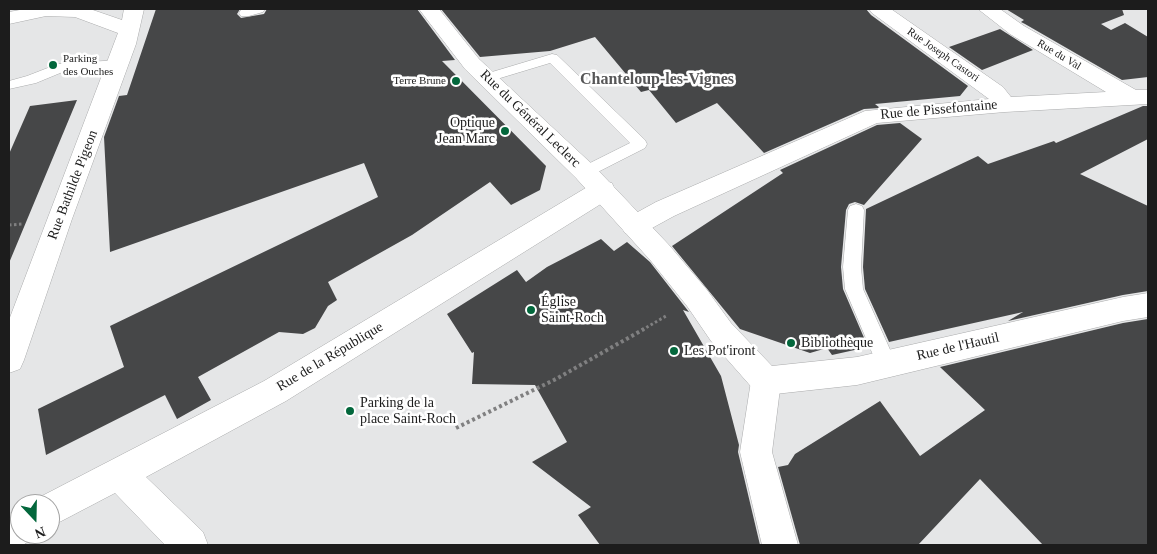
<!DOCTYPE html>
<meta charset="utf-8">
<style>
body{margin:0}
#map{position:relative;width:1157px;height:554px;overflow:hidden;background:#e5e6e7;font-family:Georgia,serif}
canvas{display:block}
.frame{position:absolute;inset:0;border:10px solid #1c1c1c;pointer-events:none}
.north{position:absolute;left:10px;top:494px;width:50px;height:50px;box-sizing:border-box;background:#fff;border:1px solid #a4a4a4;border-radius:50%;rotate:159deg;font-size:14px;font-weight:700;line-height:20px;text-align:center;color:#1c1c1c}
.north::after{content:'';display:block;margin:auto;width:18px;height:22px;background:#03673c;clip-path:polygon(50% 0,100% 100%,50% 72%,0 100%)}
</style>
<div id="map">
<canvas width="1157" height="554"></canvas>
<div class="frame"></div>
<div class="north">N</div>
</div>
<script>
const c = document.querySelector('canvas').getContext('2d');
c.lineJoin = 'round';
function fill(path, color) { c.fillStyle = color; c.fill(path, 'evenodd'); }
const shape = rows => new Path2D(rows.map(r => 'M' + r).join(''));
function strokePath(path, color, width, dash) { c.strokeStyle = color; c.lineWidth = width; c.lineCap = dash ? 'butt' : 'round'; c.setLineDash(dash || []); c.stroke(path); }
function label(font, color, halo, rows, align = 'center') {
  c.font = font + ' Georgia,serif'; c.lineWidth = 5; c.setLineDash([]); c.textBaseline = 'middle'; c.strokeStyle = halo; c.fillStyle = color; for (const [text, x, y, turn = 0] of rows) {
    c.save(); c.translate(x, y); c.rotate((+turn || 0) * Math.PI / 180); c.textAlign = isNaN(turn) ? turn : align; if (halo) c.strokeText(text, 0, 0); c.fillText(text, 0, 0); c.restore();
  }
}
const building = shape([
 [156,9,240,9,237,14,241,18,264,14,267,9,417,9,455,60,442,61,546,166,540,190,511,205,490,182,412,235,328,282,337,300,328,306,315,328,303,334,279,332,198,377,211,400,177,419,165,395,46,455,38,409,124,367,110,326,378,197,364,163,110,252,104,137,119,96,127,95],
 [441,9,866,9,871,15,968,86,960,96,875,104,880,108,864,109,764,153,717,103,676,123,649,90,641,92,595,37,550,51,480,57],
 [1006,9,1122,9,1124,15,1101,24,1111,30,1125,23,1148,37,1148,77,1122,80,1025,24,1021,22,1024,20],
 [1000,29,1033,50,982,70,949,47],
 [77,100,9,263,9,154,30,106],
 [1143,106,1148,106,1148,139,1080,174,1148,206,1148,291,1123,295,1008,321,1023,312,889,342,865,289,863,267,866,209,978,156,988,164,1054,141,1056,143],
 [900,123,922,139,864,205,855,202,849,204,846,210,841,267,843,289,868,347,832,355,827,348,810,353,740,329,672,246,783,173,780,170,877,125],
 [601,239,614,251,627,242,650,262,689,312,683,310,721,376,739,445,738,452,760,545,600,545,578,515,591,507,532,462,567,442,535,385,472,384,474,352,472,353,447,314,517,270,526,282,547,267],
 [1148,319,1148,545,1043,545,980,479,918,545,800,545,778,467,788,465,795,454,880,401,920,456,985,410,940,367,1123,323]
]);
const pathFar1 = shape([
 [9,225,23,224],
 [642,330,666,316]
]);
const path = shape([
 [456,428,556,379,644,329]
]);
const lane = shape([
 [246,9,265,9,263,12,249,16,241,16,239,13,241,10,246,9],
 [552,54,557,55,645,140,647,144,645,148,590,176,585,178,580,176,577,172,580,168,630,143,550,63,487,82,482,81,480,78,482,75,552,54],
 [119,60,124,61,126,64,124,67,65,71,36,83,9,89,9,81,27,76,58,64,119,60],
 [856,204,862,206,864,210,861,267,863,289,896,363,893,369,886,372,879,369,845,289,843,267,848,210,850,206,856,204]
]);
const street = shape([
 [25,9,90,9,122,20,124,9,144,9,136,44,72,219,24,360,20,369,9,373,9,320,118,33,75,17,46,16,9,24,9,12,25,9],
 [869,9,891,9,1003,87,1011,97,1106,92,1010,34,978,9,1000,9,1024,26,1136,90,1148,90,1148,104,1005,112,877,123,674,216,643,233,634,236,625,233,621,226,625,219,656,202,865,111,989,99,872,13,869,9],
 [603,181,612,183,615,190,612,197,286,401,146,477,203,532,208,545,165,545,115,493,50,527,50,504,35,504,38,498,264,381,594,183,603,181],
 [766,367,777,371,781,381,772,452,798,545,762,545,740,452,751,381,755,371,766,367],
 [20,509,20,534,35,534,32,539,23,545,9,545,9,514,20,509]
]);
const secondary = shape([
 [419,9,439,9,479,59,594,166,669,245,707,290,731,323,772,366,857,357,1123,297,1148,293,1148,317,1123,321,857,385,766,395,755,391,711,341,687,306,651,261,576,178,465,69,419,9]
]);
const markers = [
 [53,65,5,"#03673c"],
 [456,81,5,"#03673c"],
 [505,131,5,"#03673c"],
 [531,310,5,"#03673c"],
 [791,343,5,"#03673c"],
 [674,351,5,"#03673c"],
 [350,411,5,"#03673c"]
];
const farStreetnames = [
 ["Rue Joseph Castori",943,55,35],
 ["Rue du Val",1059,55,31]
];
const farPoinames = [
 ["Parking",63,59],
 ["des Ouches",63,72],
 ["Terre Brune",446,81,"right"]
];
const streetNames = [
 ["Rue de Pissefontaine",939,110,-5],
 ["Rue du Général Leclerc",530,119,44],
 ["Rue Bathilde Pigeon",73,185,-69],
 ["Rue de l'Hautil",958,347,-13],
 ["Rue de la République",330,357,-31]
];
const poiNames = [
 ["Optique",495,123,"right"],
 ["Jean Marc",495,139,"right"],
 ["Église",541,302],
 ["Saint-Roch",541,318],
 ["Bibliothèque",801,343],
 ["Les Pot'iront",684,351],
 ["Parking de la",360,403],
 ["place Saint-Roch",360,419]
];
const farDistrictnames = [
 ["Chanteloup-les-Vignes",657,80]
];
fill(building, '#464748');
strokePath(lane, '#aaabac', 1);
strokePath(street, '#aaabac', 1);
strokePath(secondary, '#aaabac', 1);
strokePath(pathFar1, '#808081', 3, [2.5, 2.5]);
strokePath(path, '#808081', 4, [3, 3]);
fill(lane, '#fff');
fill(street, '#fff');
fill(secondary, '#fff');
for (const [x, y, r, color] of markers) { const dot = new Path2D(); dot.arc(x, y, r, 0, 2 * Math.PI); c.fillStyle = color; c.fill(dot); strokePath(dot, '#fff', 2); }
label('11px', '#1c1c1c', '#fff', farStreetnames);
label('11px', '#1c1c1c', '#fff', farPoinames, 'left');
label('14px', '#1c1c1c', '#fff', streetNames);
label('14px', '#1c1c1c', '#fff', poiNames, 'left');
label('bold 16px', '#565657', '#fff', farDistrictnames);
</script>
